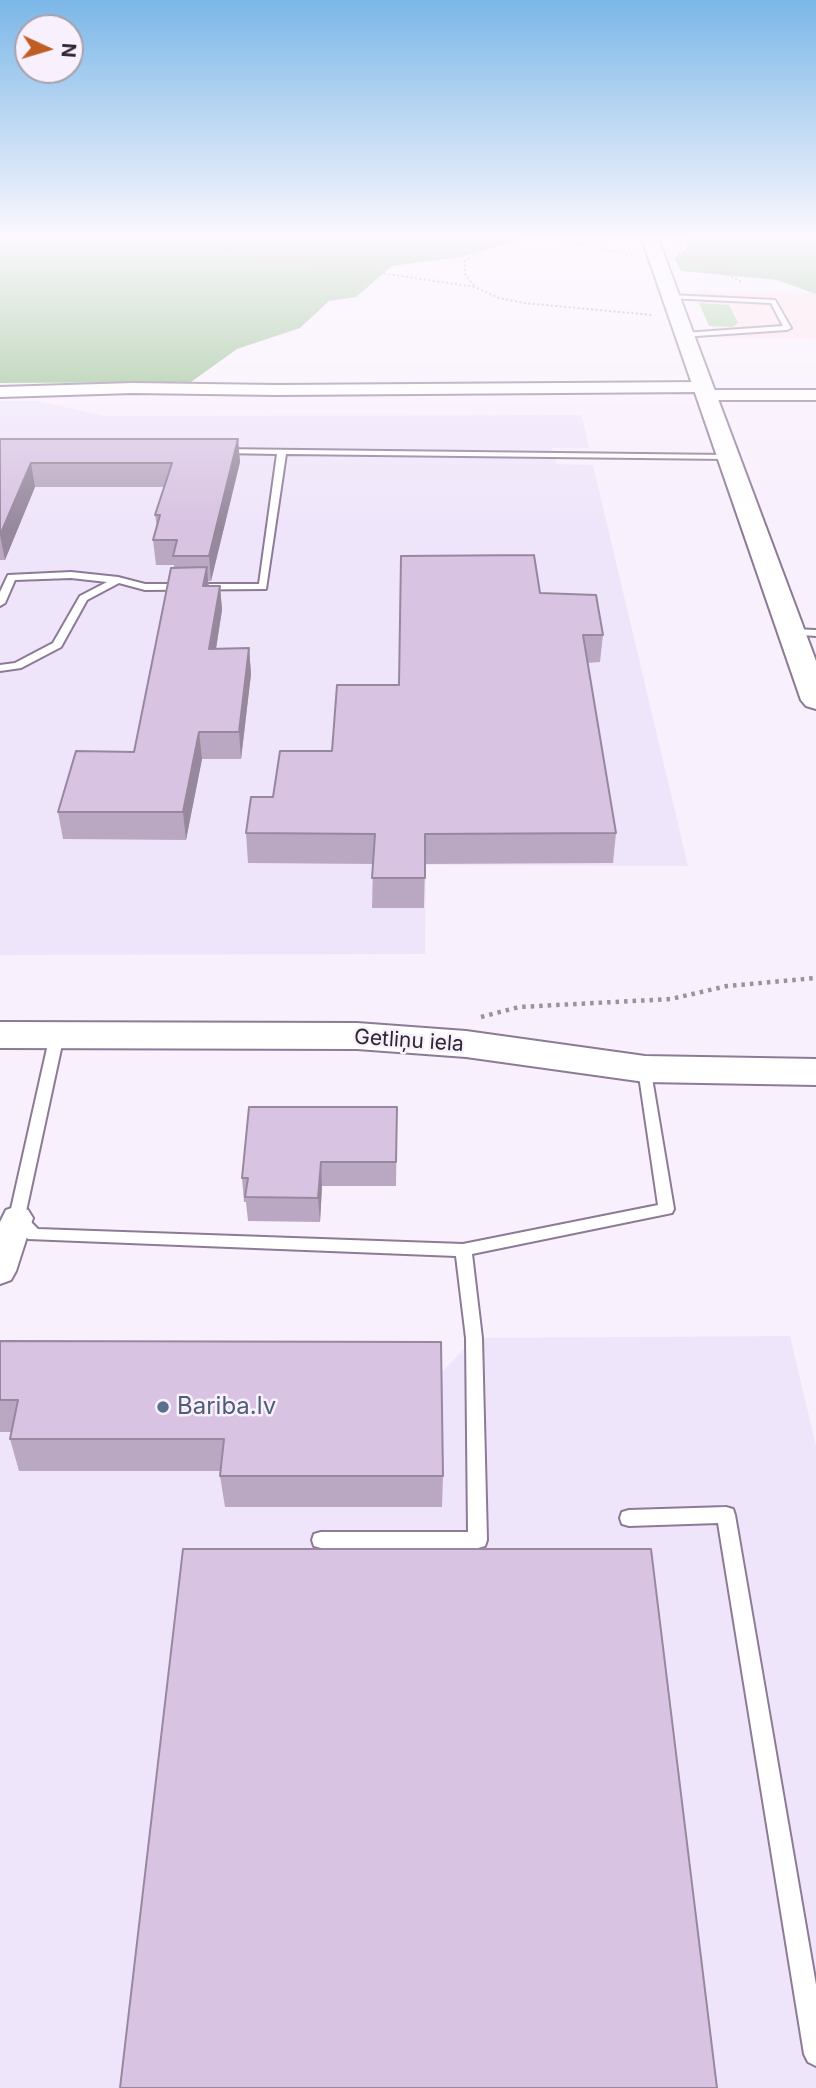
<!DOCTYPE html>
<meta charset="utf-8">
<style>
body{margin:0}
#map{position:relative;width:816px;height:2088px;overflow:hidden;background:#f9f0fd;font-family:Inter,sans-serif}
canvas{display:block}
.north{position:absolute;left:14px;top:14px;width:70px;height:70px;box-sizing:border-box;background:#f9f0fd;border:2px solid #a8a0ac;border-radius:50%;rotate:94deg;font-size:19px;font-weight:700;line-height:28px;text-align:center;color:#2f2732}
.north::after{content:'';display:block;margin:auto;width:24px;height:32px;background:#c05d22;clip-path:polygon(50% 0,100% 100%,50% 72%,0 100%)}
</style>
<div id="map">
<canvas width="816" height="2088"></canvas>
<div class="north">N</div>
</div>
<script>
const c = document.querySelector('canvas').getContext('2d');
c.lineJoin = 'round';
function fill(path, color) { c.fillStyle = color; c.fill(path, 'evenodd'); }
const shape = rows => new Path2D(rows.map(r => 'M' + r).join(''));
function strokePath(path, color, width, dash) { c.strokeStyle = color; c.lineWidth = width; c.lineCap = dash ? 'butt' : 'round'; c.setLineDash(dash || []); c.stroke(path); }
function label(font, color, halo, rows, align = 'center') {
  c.font = font + ' Inter,sans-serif'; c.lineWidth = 5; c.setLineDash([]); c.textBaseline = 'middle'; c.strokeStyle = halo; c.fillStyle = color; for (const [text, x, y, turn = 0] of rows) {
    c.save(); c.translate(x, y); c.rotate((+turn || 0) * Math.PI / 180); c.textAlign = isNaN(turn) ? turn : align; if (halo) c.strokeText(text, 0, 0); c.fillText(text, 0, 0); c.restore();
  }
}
const commercial = shape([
 [696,291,816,293,816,339,717,338]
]);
const industrial = shape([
 [0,401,38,401,105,416,582,415,589,448,552,448,557,464,593,465,688,866,426,865,425,954,0,955],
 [790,1336,816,1446,816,2088,0,2088,0,1373,440,1374,474,1338]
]);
const green = shape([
 [699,303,729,305,738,323,732,327,709,326]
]);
const forest = shape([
 [0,236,531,236,461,257,392,266,356,297,329,301,300,328,237,349,191,382,0,383],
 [685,236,796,236,816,239,816,294,777,280,681,271,674,258,688,247]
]);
const pathFar1 = shape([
 [130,236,475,287,499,298,524,303,652,315],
 [552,236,633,256],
 [678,236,681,252],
 [678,253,692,256,742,282],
 [474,286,465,274,465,261,505,236]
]);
const path = shape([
 [481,1017,519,1007,671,999,727,986,816,978]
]);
const lane = shape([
 [670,295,775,300,791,328,787,330,681,337,684,333,783,326,771,303,668,298,670,295],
 [218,449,727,455,731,457,727,459,286,454,266,589,145,590,119,583,87,600,61,647,21,668,0,671,0,665,15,663,53,643,80,596,107,582,71,578,15,580,5,603,0,606,0,592,8,575,71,572,118,577,145,584,259,584,277,454,221,453,218,453,218,449],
 [792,629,816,630,816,636,788,634,788,630,792,629],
 [57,1030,64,1035,25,1216,38,1229,463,1244,658,1205,638,1069,645,1064,650,1066,674,1209,672,1213,472,1254,482,1338,487,1540,485,1546,478,1548,321,1548,314,1546,312,1540,314,1534,321,1532,468,1532,466,1338,456,1256,28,1239,9,1218,50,1035,57,1030],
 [726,1507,733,1509,735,1515,816,1985,816,2066,808,2062,804,2054,718,1523,629,1526,622,1524,620,1518,622,1512,629,1510,726,1507]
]);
const street = shape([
 [703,382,711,387,708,390,816,390,816,400,706,400,698,395,701,392,277,395,133,393,0,397,0,387,133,383,277,385,703,382],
 [17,1206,28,1210,33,1218,16,1271,11,1280,0,1284,0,1222,6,1210,17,1206]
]);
const secondary = shape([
 [641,236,657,236,816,661,816,709,806,706,801,700,641,236],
 [0,1022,357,1023,466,1031,645,1056,816,1059,816,1085,645,1082,466,1057,357,1049,0,1048,0,1022]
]);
const wall = shape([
 [0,439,238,439,240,462,211,581,208,581,209,586,220,586,222,610,216,649,249,648,251,674,241,759,202,759,186,840,63,839,58,812,134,752,174,568,174,565,156,565,153,540,157,527,155,515,164,487,35,487,5,560,0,560],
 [540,593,603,635,600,662,587,663,616,833,613,863,425,864,424,908,372,908,373,864,248,863,246,833,273,797,332,751,399,685],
 [397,1107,396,1186,322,1186,320,1222,248,1221,246,1202,244,1202,242,1178],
 [0,1341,443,1476,442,1507,225,1507,220,1476,221,1471,19,1471,10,1439,11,1432,0,1432]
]);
const shadedWall = shape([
 [238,439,240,462,211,581,209,556],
 [31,463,35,487,5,560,0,535],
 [207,567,209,592,203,586],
 [220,586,222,610,212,674,209,649],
 [249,648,251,674,241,759,239,732],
 [199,732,202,759,186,840,183,812],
 [321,1162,322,1186,320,1222,318,1198]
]);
const building = shape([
 [0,439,238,439,209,556,173,556,177,540,153,540,160,515,155,515,172,463,31,463,0,535,0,439],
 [534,555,540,593,596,595,603,635,583,635,616,833,425,834,425,878,372,878,375,834,246,833,251,797,273,797,280,751,332,751,337,685,399,685,401,556,534,555],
 [207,567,203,586,220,586,209,649,249,648,239,732,199,732,183,812,58,812,76,751,134,752,171,568,207,567],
 [249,1107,397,1107,396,1162,321,1162,318,1198,245,1197,248,1178,242,1178,249,1107],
 [0,1341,441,1342,443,1476,220,1476,224,1439,10,1439,18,1400,0,1400,0,1341],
 [183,1549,651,1549,717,2088,120,2088,183,1549]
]);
const markers = [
 [163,1407,7,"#5c6f8a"]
];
const streetNames = [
 ["Getliņu iela",409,1041,4]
];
const nearServicenames = [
 ["Bariba.lv",177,1407]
];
fill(commercial, '#fde2e7');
fill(industrial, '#efe5fa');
fill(green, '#a1cf99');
fill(forest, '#8dbb85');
strokePath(lane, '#8d7a96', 4);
strokePath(street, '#8d7a96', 4);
strokePath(secondary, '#8d7a96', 4);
strokePath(pathFar1, '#9a929e', 2, [2, 2.5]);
strokePath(path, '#9a929e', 4.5, [3.5, 5]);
fill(lane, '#fff');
fill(street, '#fff');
fill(secondary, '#fff');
fill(wall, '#baa8c2');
fill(shadedWall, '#97889e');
fill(building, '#d8c3e2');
strokePath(building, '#97889e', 2);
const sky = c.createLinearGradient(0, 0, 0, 528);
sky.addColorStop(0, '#7bb7e7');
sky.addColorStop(0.45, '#fcf8fe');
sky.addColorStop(1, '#fcf8fe00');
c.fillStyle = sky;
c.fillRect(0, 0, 816, 528);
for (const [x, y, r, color] of markers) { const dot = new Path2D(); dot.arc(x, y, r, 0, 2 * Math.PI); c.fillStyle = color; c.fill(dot); strokePath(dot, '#f9f0fd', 2.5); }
label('21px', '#2f2732', '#f9f0fd', streetNames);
label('24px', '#4e5e75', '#f9f0fd', nearServicenames, 'left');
</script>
